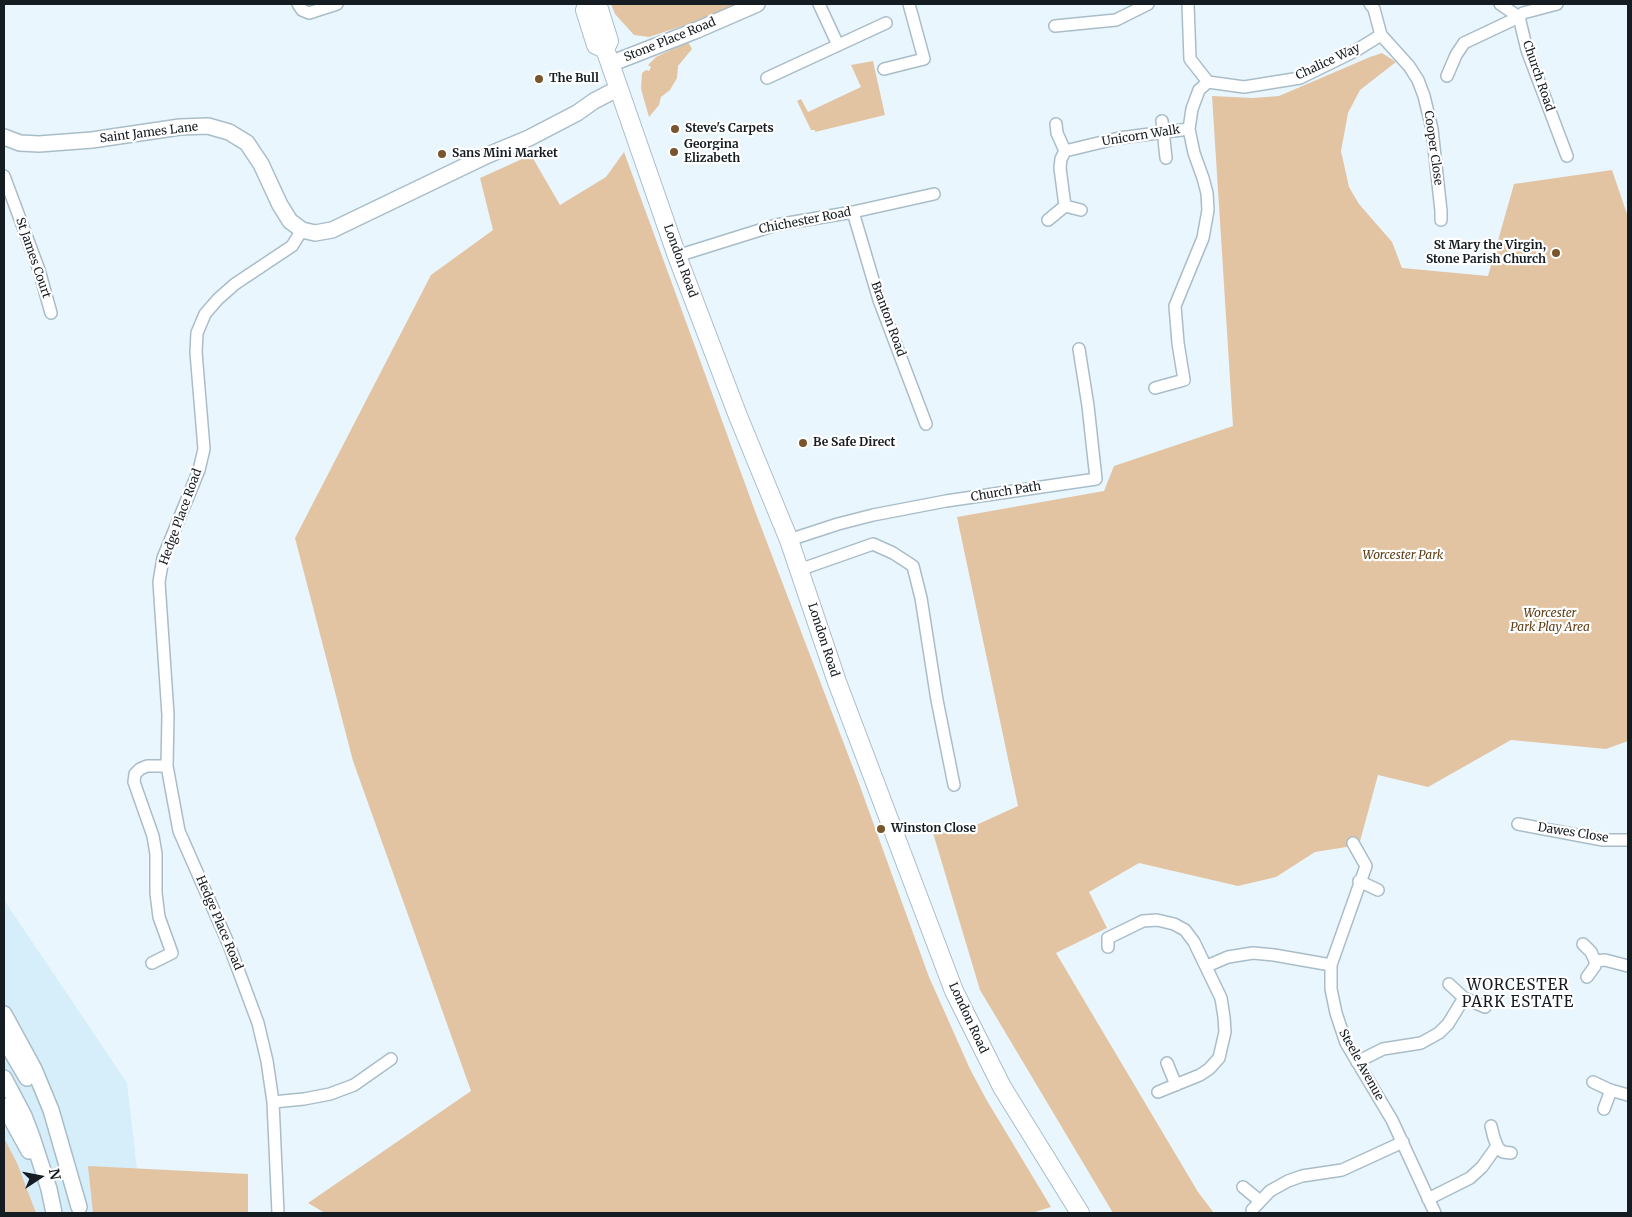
<!DOCTYPE html>
<style>
body{margin:0}
#map{position:relative;width:1632px;height:1217px;overflow:hidden;background:#e9f6fd;font-family:Merriweather,serif}
canvas{display:block}
.frame{position:absolute;inset:0;border:5px solid #161d22;pointer-events:none}
.north{position:absolute;left:15px;top:1152px;width:50px;height:50px;-webkit-text-stroke:4px #fff;paint-order:stroke;rotate:79deg;font-size:14px;font-weight:700;line-height:20px;text-align:center;color:#161d22}
.north::after{content:'';display:block;margin:auto;width:18px;height:22px;background:#161d22;clip-path:polygon(50% 0,100% 100%,50% 72%,0 100%)}
</style>
<div id="map">
<canvas width="1632" height="1217"></canvas>
<div class="frame"></div>
<div class="north">N</div>
</div>
<script>
const c = document.querySelector('canvas').getContext('2d');
c.lineJoin = 'round';
function fill(path, color) { c.fillStyle = color; c.fill(path, 'evenodd'); }
const shape = rows => new Path2D(rows.map(r => 'M' + r).join(''));
function strokePath(path, color, width, dash) { c.strokeStyle = color; c.lineWidth = width; c.lineCap = dash ? 'butt' : 'round'; c.setLineDash(dash || []); c.stroke(path); }
function label(font, color, halo, rows, align = 'center') {
  c.font = font + ' Merriweather,serif'; c.lineWidth = 4.5; c.setLineDash([]); c.textBaseline = 'middle'; c.strokeStyle = halo; c.fillStyle = color; for (const [text, x, y, turn = 0] of rows) {
    c.save(); c.translate(x, y); c.rotate((+turn || 0) * Math.PI / 180); c.textAlign = isNaN(turn) ? turn : align; if (halo) c.strokeText(text, 0, 0); c.fillText(text, 0, 0); c.restore();
  }
}
const built = shape([
 [4,900,127,1083,142,1213,4,1213]
]);
const green = shape([
 [611,4,749,4,649,37,634,35,615,14],
 [688,42,692,49,678,66,677,78,670,90,661,97,659,105,649,117,641,89,642,73,646,70,649,71,651,67,648,65,656,57],
 [1382,53,1396,62,1360,90,1348,113,1341,151,1349,187,1359,204,1392,242,1402,268,1488,276,1514,184,1612,170,1628,217,1628,741,1606,749,1511,740,1428,787,1378,775,1359,845,1315,852,1276,877,1238,886,1139,863,1089,892,1107,928,1056,953,1198,1192,1214,1213,1113,1213,980,990,933,833,963,831,1018,806,957,517,1104,491,1114,466,1233,426,1212,96,1253,98,1279,96,1370,57],
 [873,61,885,115,815,132,815,130,811,130,797,101,801,99,808,112,861,87,851,65],
 [624,152,755,511,857,778,929,977,970,1069,986,1099,1051,1207,1032,1213,325,1213,308,1203,471,1091,353,761,295,538,431,275,493,230,480,178,531,155,560,205,606,177],
 [4,1138,17,1163,36,1213,4,1213],
 [88,1166,248,1174,248,1213,93,1213]
]);
const street = shape([
 [298,4,302,10,309,13,337,4],
 [819,4,838,45],
 [1188,4,1190,59,1208,82,1244,87,1300,78,1355,51,1381,35],
 [1370,4,1374,9,1381,35,1409,66,1418,80,1424,96,1432,129,1441,211,1441,220],
 [1500,4,1519,17,1527,50,1567,156],
 [1055,26,1116,20,1148,4],
 [884,69,924,59,909,4],
 [1447,76,1456,55,1464,43,1519,17,1523,13,1557,4],
 [767,78,886,23],
 [1162,121,1166,158],
 [1056,124,1057,133,1065,151],
 [1065,151,1119,138,1189,129],
 [1065,151,1061,159,1060,168,1065,206,1081,210],
 [4,176,39,270,51,313],
 [853,212,879,300,926,424],
 [1048,220,1065,206],
 [677,256,776,225,853,212,934,194],
 [1155,388,1184,380,1178,343,1175,306,1203,238,1208,210,1207,193,1203,178,1194,153,1189,129,1192,109,1199,90,1208,82],
 [789,540,838,524,873,515,946,501,1096,479,1088,406,1079,349],
 [799,570,873,544,893,553,913,566,921,598,937,700,954,785],
 [1518,824,1603,840,1628,840],
 [1353,843,1366,866,1331,965,1331,989,1336,1013,1346,1043,1392,1120,1435,1213],
 [1359,881,1378,890],
 [1583,944,1591,952,1595,961,1595,966,1587,977],
 [1108,947,1108,938,1143,921,1157,920,1174,924,1185,930,1194,942,1221,998,1224,1017,1225,1032,1219,1058,1209,1069,1200,1075,1158,1092],
 [1595,961,1605,960,1628,966],
 [152,963,172,953,159,917,156,893,156,854,153,836,134,782,135,774,140,769,147,766,167,766],
 [1207,966,1228,957,1253,953,1274,955,1331,965],
 [1464,998,1485,1007],
 [1357,1062,1383,1049,1421,1043,1439,1033,1448,1024,1464,998,1449,984],
 [1167,1063,1176,1085],
 [1593,1082,1610,1090,1628,1095],
 [273,1102,304,1099,330,1094,354,1085,391,1059],
 [1604,1109,1611,1090],
 [1491,1126,1494,1138,1498,1148,1503,1152,1511,1153],
 [1243,1187,1260,1201],
 [1428,1199,1470,1178,1482,1167,1497,1146],
 [1252,1210,1270,1191,1288,1181,1302,1176,1342,1170,1403,1142],
 [278,1213,273,1102,267,1061,258,1023,229,945,179,831,167,766,168,715,159,582,163,558,199,470,204,449,196,352,197,333,205,314,218,299,235,284,292,246,302,230]
]);
const secondary = shape([
 [610,64,697,30,757,4],
 [4,137,20,143,39,144,92,140,180,127,208,126,229,132,247,143,261,164,280,205,290,221,302,230,315,233,332,230,488,155,529,138,577,113,594,101,619,88],
 [4,1014,34,1069,51,1110,79,1207],
 [4,1039,27,1078],
 [4,1078,24,1116,32,1137,49,1189,54,1213],
 [4,1106,29,1151]
]);
const primary = shape([
 [588,4,585,10,596,45,605,49,677,256,738,416,789,540,837,682,954,991,1002,1087,1080,1213],
 [594,4,598,6,609,41,605,49]
]);
const markers = [
 [539,79,5,"#78552d"],
 [675,129,5,"#78552d"],
 [674,152,5,"#78552d"],
 [442,154,5,"#78552d"],
 [1556,253,5,"#78552d"],
 [803,443,5,"#78552d"],
 [881,829,5,"#78552d"]
];
const streetNames = [
 ["Stone Place Road",670,40,-22],
 ["Chalice Way",1328,62,-25],
 ["Church Road",1538,76,71],
 ["Saint James Lane",149,133,-7],
 ["Unicorn Walk",1141,136,-9],
 ["Cooper Close",1433,148,82],
 ["Chichester Road",805,221,-11],
 ["St James Court",33,258,71],
 ["London Road",680,261,70],
 ["Branton Road",888,319,70],
 ["Church Path",1006,492,-9],
 ["Hedge Place Road",181,517,-70],
 ["London Road",823,640,72],
 ["Dawes Close",1573,833,9],
 ["Hedge Place Road",219,923,67],
 ["London Road",968,1018,65],
 ["Steele Avenue",1361,1065,61]
];
const poiNames = [
 ["The Bull",549,79],
 ["Steve's Carpets",685,129],
 ["Georgina",684,145],
 ["Elizabeth",684,159],
 ["Sans Mini Market",452,154],
 ["St Mary the Virgin,",1546,246,"right"],
 ["Stone Parish Church",1546,260,"right"],
 ["Be Safe Direct",813,443],
 ["Winston Close",891,829]
];
const parkNames = [
 ["Worcester Park",1403,556],
 ["Worcester",1550,614],
 ["Park Play Area",1550,628]
];
const quarterNames = [
 ["WORCESTER",1518,986],
 ["PARK ESTATE",1518,1003]
];
fill(built, '#d6edfa');
fill(green, '#e2c4a3');
strokePath(street, '#a9bdc9', 14);
strokePath(secondary, '#a9bdc9', 18);
strokePath(primary, '#a9bdc9', 20);
strokePath(street, '#fff', 11);
strokePath(secondary, '#fff', 15);
strokePath(primary, '#fff', 18);
for (const [x, y, r, color] of markers) { const dot = new Path2D(); dot.arc(x, y, r, 0, 2 * Math.PI); c.fillStyle = color; c.fill(dot); strokePath(dot, '#fff', 2); }
label('12px', '#161d22', '#fff', streetNames);
label('bold 12px', '#161d22', '#fff', poiNames, 'left');
label('italic 12px', '#5d3d13', '#fff', parkNames);
c.letterSpacing = '1px';
label('15px', '#161d22', '#fff', quarterNames);
c.letterSpacing = '0px';
</script>
